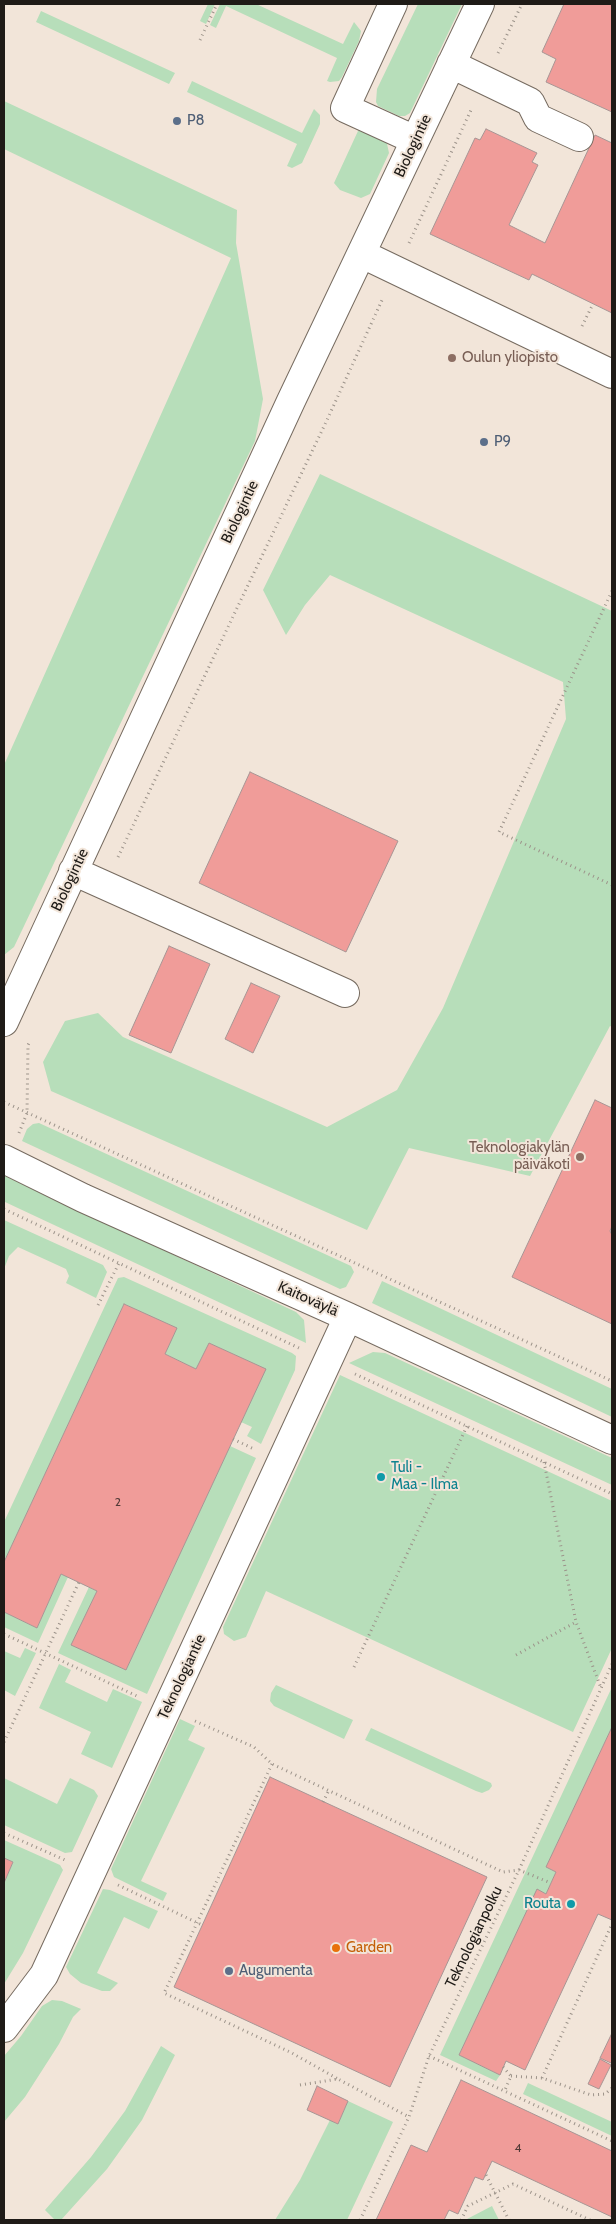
<!DOCTYPE html>
<meta charset="utf-8">
<style>
body{margin:0}
#map{position:relative;width:616px;height:2224px;overflow:hidden;background:#f2e5d9;font-family:Cabin,sans-serif}
canvas{display:block}
.frame{position:absolute;inset:0;border:5px solid #1f1b17;pointer-events:none}
</style>
<div id="map">
<canvas width="616" height="2224"></canvas>
<div class="frame"></div>
</div>
<script>
const c = document.querySelector('canvas').getContext('2d');
c.lineJoin = 'round';
function fill(path, color) { c.fillStyle = color; c.fill(path, 'evenodd'); }
const shape = rows => new Path2D(rows.map(r => 'M' + r).join(''));
function strokePath(path, color, width, dash) { c.strokeStyle = color; c.lineWidth = width; c.lineCap = dash ? 'butt' : 'round'; c.setLineDash(dash || []); c.stroke(path); }
function label(font, color, halo, rows, align = 'center') {
  c.font = font + ' Cabin,sans-serif'; c.lineWidth = 4; c.setLineDash([]); c.textBaseline = 'middle'; c.strokeStyle = halo; c.fillStyle = color; for (const [text, x, y, turn = 0] of rows) {
    c.save(); c.translate(x, y); c.rotate((+turn || 0) * Math.PI / 180); c.textAlign = isNaN(turn) ? turn : align; if (halo) c.strokeText(text, 0, 0); c.fillText(text, 0, 0); c.restore();
  }
}
const green = shape([
 [208,4,215,4,206,24,200,21],
 [220,4,256,4,343,44,354,22,361,31,359,41,342,77,339,81,330,82,327,81,337,58,226,6,216,28,210,25],
 [418,4,462,4,410,113,405,116,399,116,378,106,376,102,377,89],
 [41,11,175,73,169,84,36,22],
 [192,81,302,133,314,109,320,115,320,124,302,163,292,168,287,166,297,144,187,92],
 [4,101,237,210,236,243,263,399,255,441,14,947,4,955,4,765,231,258,4,149],
 [361,129,386,139,389,153,370,194,361,198,340,190,334,183,358,131],
 [320,474,612,611,612,1027,610,1026,530,1176,409,1148,367,1230,51,1091,43,1062,65,1021,98,1013,123,1037,327,1127,397,1090,443,1008,566,719,563,682,330,575,305,605,286,635,263,590],
 [39,1123,351,1266,354,1272,346,1287,340,1289,22,1141,27,1129,33,1124],
 [5,1176,296,1312,304,1320,306,1343,5,1202,4,1179],
 [4,1220,103,1265,107,1272,96,1298,66,1283,69,1276,66,1269,18,1247,9,1256,4,1269],
 [124,1277,292,1353,296,1356,295,1370,261,1444,247,1436,252,1427,241,1422,265,1369,209,1343,196,1369,165,1354,176,1328,124,1304,6,1558,4,1557,4,1522,118,1278],
 [382,1281,612,1389,612,1417,372,1303],
 [373,1352,385,1353,612,1458,612,1485,349,1363],
 [340,1375,612,1501,612,1648,573,1732,266,1591,246,1637,234,1641,224,1634,223,1627],
 [230,1446,256,1458,147,1694,58,1653,89,1587,97,1591,72,1645,126,1670],
 [61,1574,68,1577,38,1643,4,1627,4,1612,37,1628],
 [25,1648,36,1653,15,1696,4,1690,4,1651,20,1658],
 [59,1664,71,1670,65,1682,107,1702,113,1689,142,1702,112,1768,81,1754,91,1732,39,1708],
 [276,1685,353,1720,344,1739,274,1706,270,1701,271,1693],
 [612,1687,612,1727,546,1867,556,1872,546,1894,537,1890,459,2055,500,2075,496,2081,440,2055],
 [180,1719,195,1726,188,1740,205,1748,141,1881,167,1893,163,1901,114,1877,111,1869],
 [371,1728,491,1783,492,1786,489,1790,482,1793,476,1791,365,1740],
 [4,1778,57,1804,70,1778,94,1790,98,1796,72,1852,65,1853,4,1825],
 [4,1840,60,1865,63,1870,23,1953,4,1984,4,1883,13,1862,4,1858],
 [103,1889,110,1890,158,1911,149,1929,124,1917,97,1973,118,1983,110,1991,102,1991,81,1983,70,1974,66,1967],
 [52,2000,62,2001,81,2009,73,2017,59,2044,25,2097,4,2122,4,2056,21,2036,42,2006],
 [161,2046,175,2055,142,2120,107,2169,61,2220,55,2220,45,2210,91,2157,125,2111],
 [528,2083,612,2122,612,2136,523,2094],
 [348,2101,393,2122,347,2220,275,2220,300,2180,330,2120,338,2124],
 [492,2206,499,2220,468,2220,467,2219]
]);
const building = shape([
 [564,4,612,4,612,112,546,82,556,59,542,52,564,4],
 [486,129,537,153,532,162,538,165,509,225,545,243,595,135,612,143,612,313,532,274,529,280,430,234,475,138,480,140,486,129],
 [250,772,398,841,346,952,199,883,250,772],
 [169,946,210,964,171,1053,129,1035,169,946],
 [251,983,280,996,253,1053,225,1039,251,983],
 [595,1100,612,1108,612,1226,610,1231,612,1235,612,1324,512,1277,595,1100],
 [124,1304,177,1328,165,1354,196,1369,209,1343,266,1369,126,1670,71,1645,97,1591,61,1574,37,1628,4,1612,4,1562,124,1304],
 [612,1727,612,1920,598,1914,525,2070,506,2061,500,2075,459,2055,537,1889,546,1894,556,1872,546,1867,612,1727],
 [270,1777,487,1877,390,2087,174,1987,270,1777],
 [4,1858,13,1862,4,1883,4,1858],
 [612,2033,612,2061,611,2063,600,2058,612,2033],
 [600,2059,611,2065,599,2089,588,2084,600,2059],
 [461,2080,612,2151,612,2217,492,2161,483,2180,475,2177,458,2214,449,2210,444,2220,376,2220,411,2145,427,2152,461,2080],
 [317,2086,348,2101,338,2124,307,2110,317,2086]
]);
const path = shape([
 [200,40,217,4],
 [498,53,522,4],
 [409,243,472,108],
 [582,326,593,304],
 [612,591,499,832,612,885],
 [118,857,327,420,383,298],
 [4,1102,612,1381],
 [19,1133,27,1113,28,1045,30,1041],
 [4,1209,299,1348],
 [98,1305,119,1263],
 [355,1374,612,1494],
 [233,1439,254,1449],
 [544,1462,576,1622,601,1688],
 [4,1634,139,1697],
 [516,1655,576,1622],
 [354,1667,467,1426],
 [195,1721,254,1747,272,1764,503,1872,519,1870,551,1883],
 [4,1742,79,1582],
 [272,1764,164,1993,290,2052,338,2079],
 [323,1802,329,1790],
 [4,1833,65,1860],
 [118,1885,202,1925],
 [429,2056,612,2141],
 [503,2067,511,2076,505,2090],
 [511,2076,542,2078,591,2095,605,2094,612,2088],
 [542,2078,612,1924],
 [300,2085,338,2079,409,2117],
 [486,2175,509,2220],
 [360,2220,409,2117,429,2056,519,1870,612,1664],
 [461,2220,468,2206,513,2184,590,2220]
]);
const minor = shape([
 [393,4,345,108,415,140],
 [451,64,530,102,538,118,579,137],
 [362,254,612,374],
 [73,871,345,993],
 [4,1022,291,401,480,4],
 [4,1159,83,1198,348,1317,612,1440],
 [4,2028,44,1975,348,1317]
]);
const markers = [
 [177,121,5,"#5c6f8a"],
 [452,358,5,"#8d6e63"],
 [484,442,5,"#5c6f8a"],
 [580,1157,5,"#8d6e63"],
 [381,1477,5,"#0f9aa8"],
 [571,1904,5,"#0f9aa8"],
 [336,1948,5,"#e8710a"],
 [229,1971,5,"#5c6f8a"]
];
const numberNames = [
 ["2",118,1502],
 ["4",518,2148]
];
const serviceNames = [
 ["P8",187,121],
 ["P9",494,442],
 ["Augumenta",239,1971]
];
const streetNames = [
 ["Biologintie",413,146,-65],
 ["Biologintie",240,512,-65],
 ["Biologintie",70,880,-65],
 ["Kaitoväylä",308,1299,24],
 ["Teknologiantie",182,1677,-65],
 ["Teknologianpolku",474,1937,-64]
];
const educationNames = [
 ["Oulun yliopisto",462,358],
 ["Teknologiakylän",570,1148,"right"],
 ["päiväkoti",570,1165,"right"]
];
const cultureNames = [
 ["Tuli -",391,1468],
 ["Maa - Ilma",391,1485],
 ["Routa",561,1904,"right"]
];
const foodNames = [
 ["Garden",346,1948]
];
fill(green, '#b7deba');
fill(building, '#f09c99');
strokePath(building, '#a79594', 1);
strokePath(minor, '#766b60', 30);
strokePath(path, '#9c938a', 3, [1, 4]);
strokePath(minor, '#fff', 28);
for (const [x, y, r, color] of markers) { const dot = new Path2D(); dot.arc(x, y, r, 0, 2 * Math.PI); c.fillStyle = color; c.fill(dot); strokePath(dot, '#f2e5d9', 2); }
label('12px', '#533b38', null, numberNames);
label('15px', '#4e5e75', '#f2e5d9', serviceNames, 'left');
label('15px', '#1f1b17', '#f2e5d9', streetNames);
label('15px', '#785e54', '#f2e5d9', educationNames, 'left');
label('15px', '#0d838f', '#f2e5d9', cultureNames, 'left');
label('15px', '#c56008', '#f2e5d9', foodNames, 'left');
</script>
